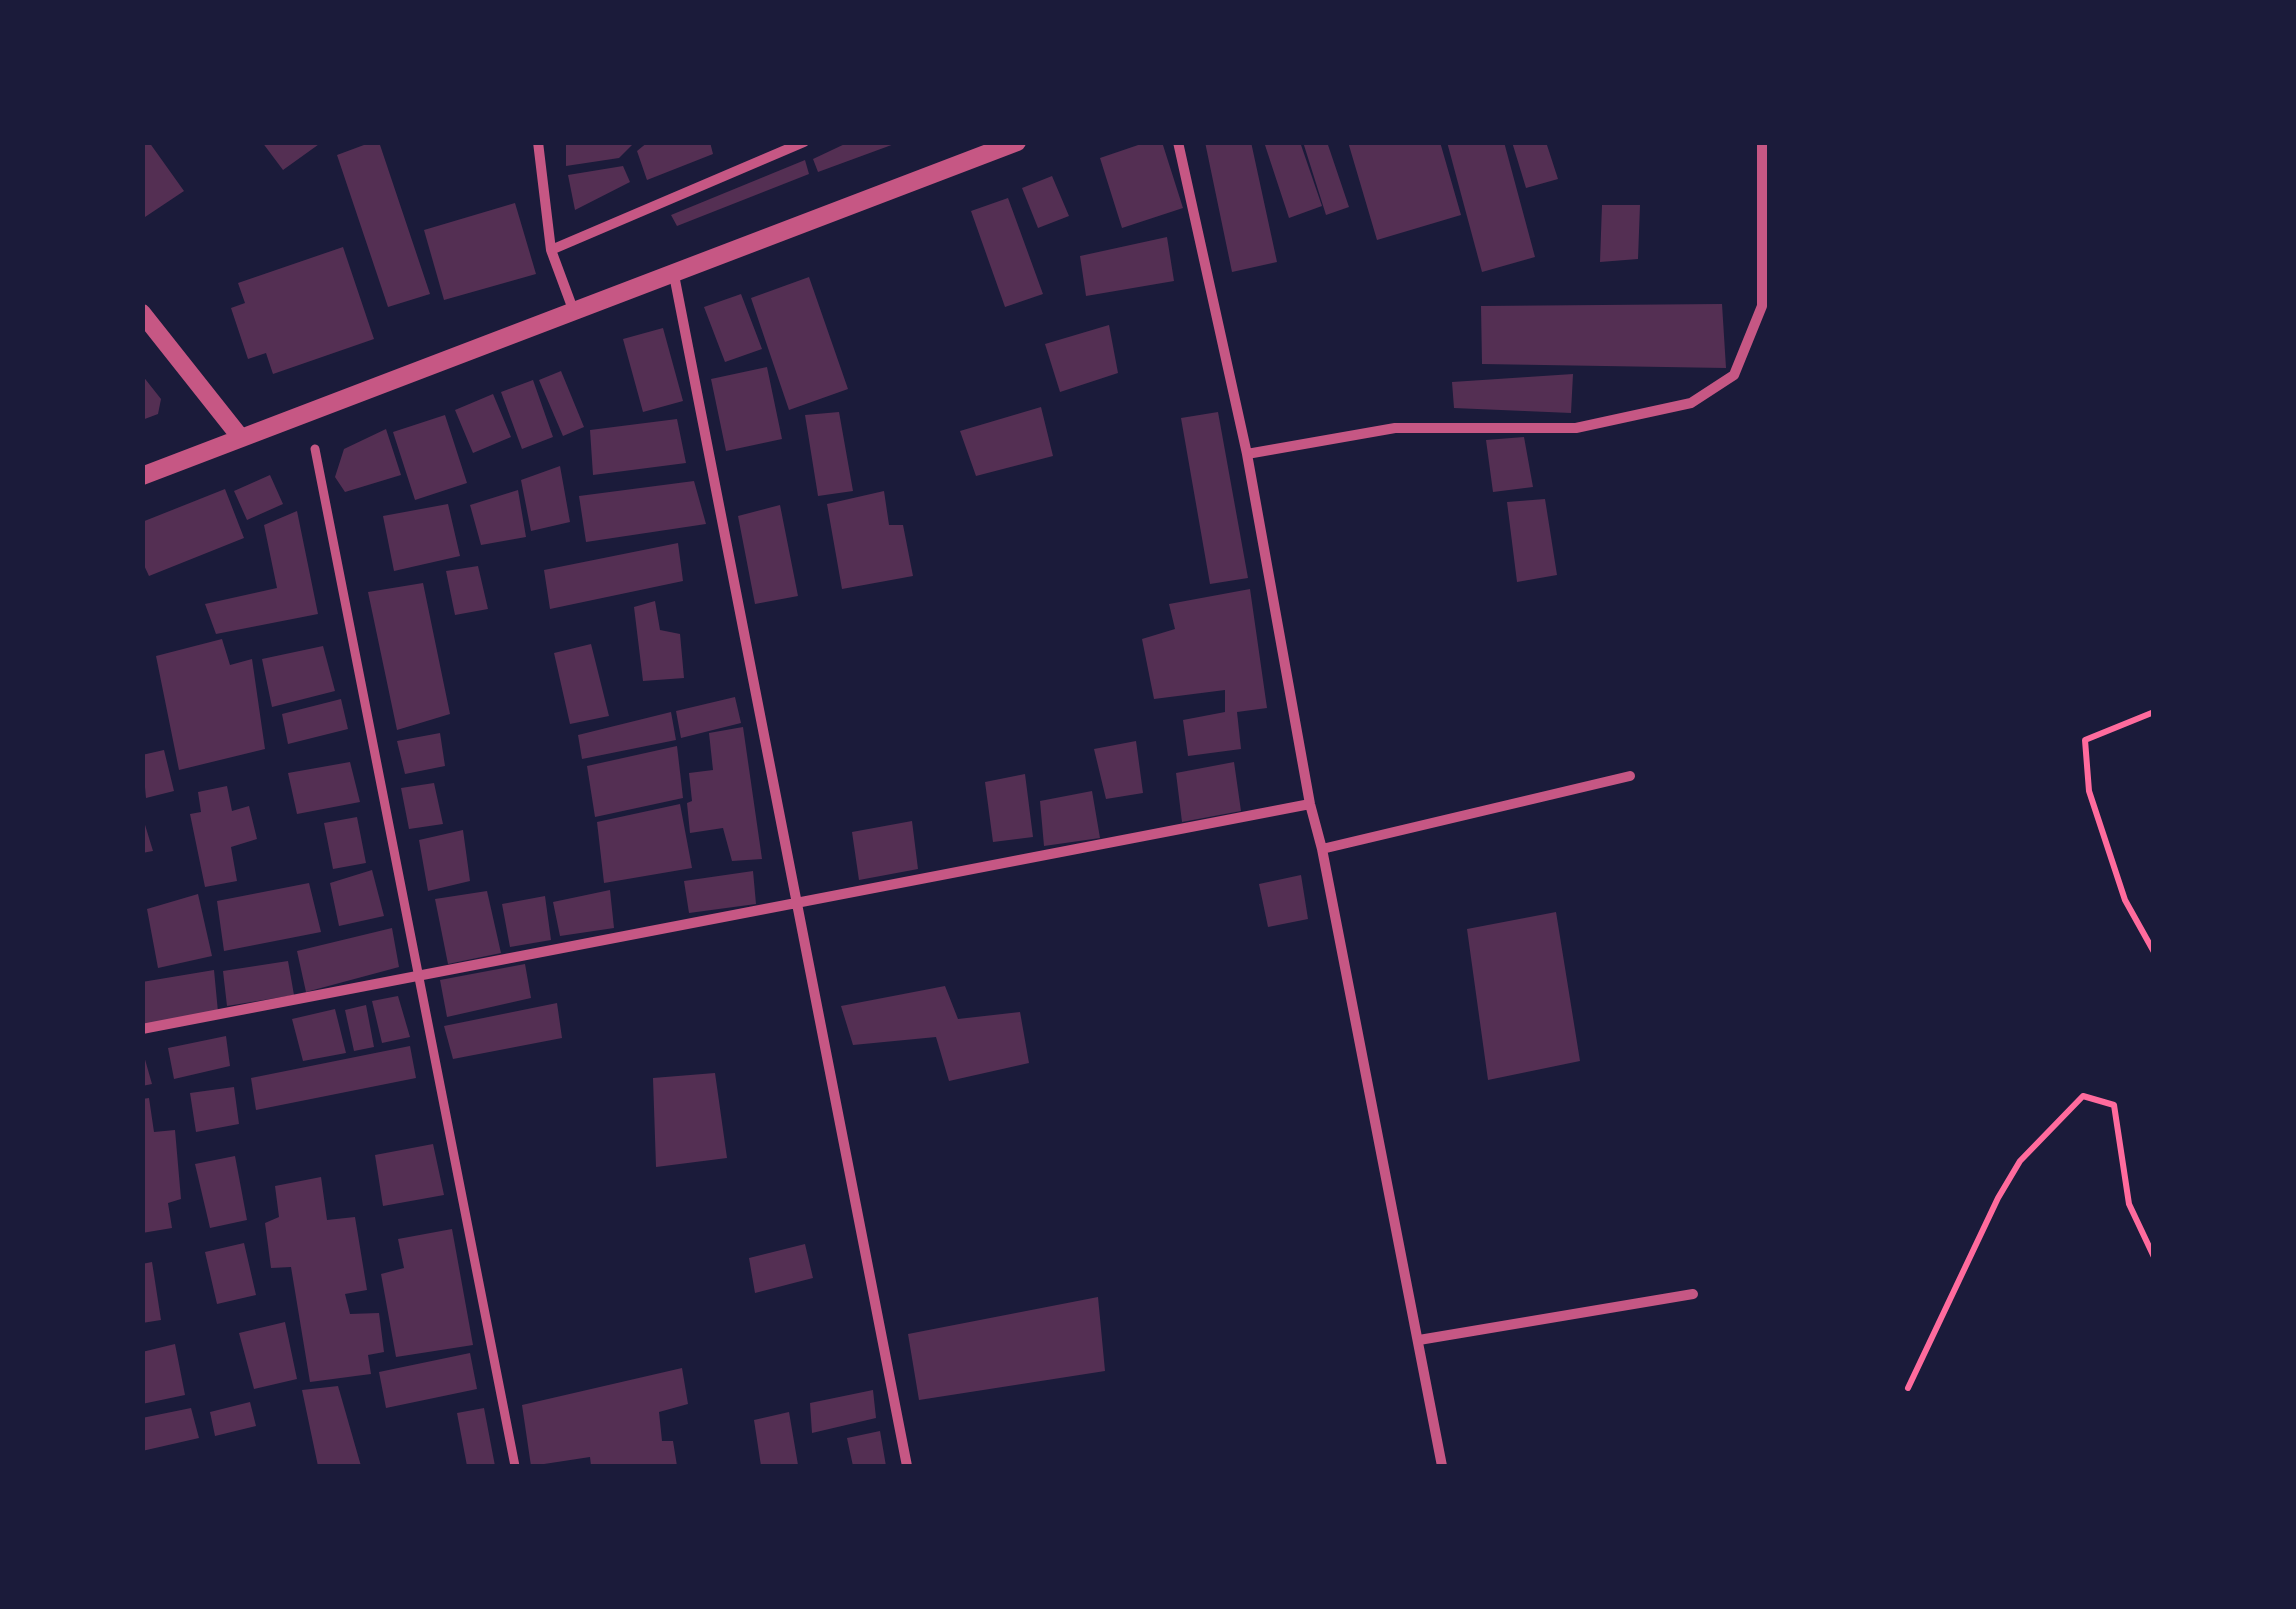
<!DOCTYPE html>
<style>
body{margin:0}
#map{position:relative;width:2296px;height:1609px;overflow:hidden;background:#1b1b3a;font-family:Manrope,sans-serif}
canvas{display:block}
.frame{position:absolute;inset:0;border:145px solid #1b1b3a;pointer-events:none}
</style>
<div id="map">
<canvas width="2296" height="1609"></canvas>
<div class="frame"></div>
</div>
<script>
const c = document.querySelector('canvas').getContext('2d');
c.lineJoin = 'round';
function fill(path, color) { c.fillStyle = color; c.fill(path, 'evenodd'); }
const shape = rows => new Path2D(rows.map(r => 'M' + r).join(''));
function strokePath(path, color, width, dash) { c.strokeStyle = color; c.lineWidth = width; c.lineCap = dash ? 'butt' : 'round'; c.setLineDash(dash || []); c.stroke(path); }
const building = shape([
 [142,142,149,142,184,191,142,219],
 [262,142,322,142,283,170],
 [372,142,379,142,430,294,388,307,337,155],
 [566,142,635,142,619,158,566,166],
 [648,142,710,142,713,154,647,180,637,151],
 [849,142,897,142,897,143,818,172,813,159],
 [1147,142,1162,142,1183,208,1122,228,1100,158],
 [1205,142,1251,142,1277,262,1232,272],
 [1264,142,1300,142,1322,206,1289,218],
 [1303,142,1327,142,1349,207,1326,215],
 [1348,142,1440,142,1461,215,1377,240],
 [1447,142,1504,142,1535,257,1482,272],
 [1512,142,1546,142,1558,179,1526,188],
 [805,160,809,174,677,226,671,215],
 [623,166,630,182,575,210,568,175],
 [1052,176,1069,216,1038,228,1022,188],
 [1008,198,1043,294,1005,307,971,211],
 [515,203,536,274,444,300,424,230],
 [1602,205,1640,205,1638,259,1600,262],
 [1167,237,1174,281,1086,296,1080,256],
 [343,247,374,339,273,374,266,353,248,359,231,308,245,303,238,283],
 [809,277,848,389,789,410,751,298],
 [741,294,762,349,725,362,704,307],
 [1722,304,1726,368,1482,364,1481,306],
 [1109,325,1118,373,1060,392,1045,344],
 [663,328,683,401,643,412,623,339],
 [767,367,782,439,726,451,711,379],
 [561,371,584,427,563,436,539,380],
 [1573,374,1571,413,1454,408,1452,382],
 [142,375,161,399,158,414,142,420],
 [533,380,553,437,522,449,501,392],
 [493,394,511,437,473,453,455,410],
 [1041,407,1053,456,976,476,960,431],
 [839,412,853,491,818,496,805,415],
 [1218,412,1248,578,1210,584,1181,418],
 [445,415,467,483,415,500,393,432],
 [677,419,686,463,593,475,590,430],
 [386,429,401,475,345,492,335,477,344,449],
 [1524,437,1533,487,1493,492,1486,440],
 [560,466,570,522,531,531,521,480],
 [270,475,283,504,247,520,234,491],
 [694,481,706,524,586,542,579,496],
 [225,489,244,538,149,576,142,561,142,522],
 [518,490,526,537,481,545,470,505],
 [884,491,889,525,903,525,913,576,842,589,827,504],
 [1545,499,1557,575,1517,582,1507,502],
 [448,504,460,556,394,571,383,516],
 [780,505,798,596,755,604,738,516],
 [297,511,318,614,216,634,205,604,277,588,264,525],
 [678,543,683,581,550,609,544,570],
 [478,566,488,609,455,615,446,571],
 [423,583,450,714,397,730,368,592],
 [1250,589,1267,708,1237,712,1241,749,1188,756,1183,720,1225,712,1225,690,1154,699,1142,639,1175,629,1169,604],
 [655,601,660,630,680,634,684,678,643,681,634,607],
 [222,639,230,665,252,659,265,749,179,770,156,656],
 [591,644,609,716,570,724,554,653],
 [323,646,335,691,272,707,262,659],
 [735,697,741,723,681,738,676,711],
 [341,699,348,729,288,744,282,714],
 [671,712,676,740,582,759,578,735],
 [743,727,762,859,732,861,723,828,690,833,687,803,692,801,689,773,713,770,709,733],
 [440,733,445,766,405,774,397,741],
 [1136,741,1143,793,1106,799,1094,749],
 [677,746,683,798,595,817,587,766],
 [164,750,174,791,146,798,142,755],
 [350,762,360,802,297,814,288,773],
 [1234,762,1241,811,1182,822,1176,773],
 [1025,774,1033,837,993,842,985,782],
 [434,783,443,824,409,829,401,788],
 [227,786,232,811,249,806,257,839,231,847,237,881,205,887,190,814,201,812,198,792],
 [1092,791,1100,838,1044,846,1040,801],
 [680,804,692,868,604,883,597,822],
 [142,815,153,851,142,853],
 [357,817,366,863,333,869,324,823],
 [912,821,918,869,859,880,852,832],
 [463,830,470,881,428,891,419,840],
 [372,870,384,916,339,926,330,883],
 [753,871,756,904,689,913,684,881],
 [1301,875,1308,919,1268,927,1259,884],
 [309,883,321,932,224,951,217,901],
 [610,890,614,928,560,936,553,902],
 [487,891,501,953,448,964,435,899],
 [198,894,212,956,158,968,147,909],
 [545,896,551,940,510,947,502,904],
 [1556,912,1580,1061,1488,1080,1467,929],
 [392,928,399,967,306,992,297,951],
 [288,961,294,995,227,1006,223,971],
 [525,964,531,998,447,1017,440,980],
 [214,970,218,1012,142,1026,142,982],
 [945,986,958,1019,1020,1012,1029,1063,949,1081,936,1037,853,1045,841,1006],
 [398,996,410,1037,382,1043,372,1001],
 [557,1003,562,1038,453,1059,444,1026],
 [366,1005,374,1047,354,1051,345,1010],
 [335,1009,346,1053,303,1061,292,1019],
 [226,1036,230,1066,174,1079,168,1048],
 [410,1046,416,1078,256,1110,251,1078],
 [142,1049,152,1084,142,1086],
 [715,1073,727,1158,656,1167,653,1078],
 [234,1087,239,1124,196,1132,190,1093],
 [149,1098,154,1132,175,1130,181,1199,168,1203,172,1228,142,1233,142,1099],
 [433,1144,444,1195,383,1206,375,1155],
 [235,1156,247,1220,210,1228,195,1164],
 [321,1177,327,1220,355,1217,367,1290,345,1294,350,1314,379,1313,384,1352,368,1355,371,1374,310,1382,291,1267,271,1268,265,1223,279,1217,275,1186],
 [452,1229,473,1345,396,1357,381,1274,404,1268,398,1239],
 [244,1243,256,1295,217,1304,205,1252],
 [805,1244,813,1278,755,1293,749,1258],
 [152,1262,161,1320,142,1323,142,1264],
 [1098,1297,1105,1371,919,1400,908,1334],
 [285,1322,297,1379,254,1389,239,1333],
 [175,1344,185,1395,142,1404,142,1352],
 [470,1353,477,1389,386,1408,379,1372],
 [682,1368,688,1404,659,1412,662,1441,673,1441,677,1466,591,1466,590,1457,531,1466,522,1405],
 [338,1386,361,1466,318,1466,302,1390],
 [873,1390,876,1418,812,1433,810,1403],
 [250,1402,256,1426,215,1436,210,1412],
 [191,1408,199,1438,142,1451,142,1418],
 [484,1408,495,1466,467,1466,457,1413],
 [789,1412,798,1465,761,1466,754,1420],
 [880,1431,886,1466,853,1466,847,1438]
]);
const path = shape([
 [2154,712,2085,740,2089,791,2125,900,2154,952],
 [1908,1388,1998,1198,2020,1161,2083,1096,2114,1105,2129,1204,2154,1257]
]);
const pedestrian = shape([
 [315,449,515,1466]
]);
const minor = shape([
 [538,142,551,250,574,312],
 [1178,142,1247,454,1310,804,1322,849,1442,1466],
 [551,250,804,142],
 [674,275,907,1466],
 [1247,454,1395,428,1576,428,1691,403,1734,375,1762,306,1762,142],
 [1322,849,1630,776],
 [142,1029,1310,804],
 [1419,1340,1693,1294]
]);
const tertiary = shape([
 [142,313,241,438],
 [142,476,1017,142]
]);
fill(building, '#542f53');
strokePath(path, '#ff6b9d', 6);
strokePath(pedestrian, '#c65784', 9);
strokePath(minor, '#c65784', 10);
strokePath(tertiary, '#c65784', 18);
</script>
